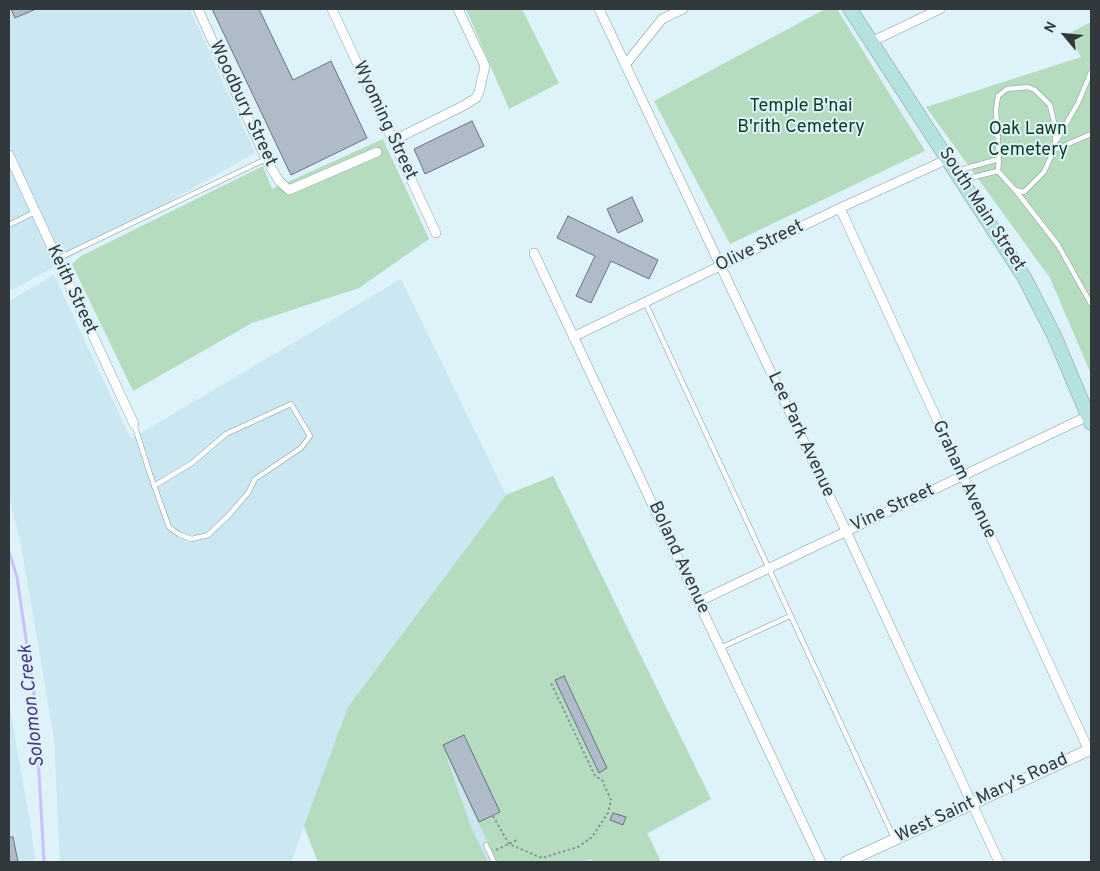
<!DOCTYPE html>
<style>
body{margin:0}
#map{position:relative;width:1100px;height:871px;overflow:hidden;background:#def2f9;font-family:Overpass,sans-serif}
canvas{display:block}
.frame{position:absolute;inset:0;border:10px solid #32393c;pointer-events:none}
.north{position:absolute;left:1040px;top:10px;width:50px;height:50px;-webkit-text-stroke:4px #def2f9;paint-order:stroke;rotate:298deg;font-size:14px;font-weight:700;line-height:20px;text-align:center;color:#32393c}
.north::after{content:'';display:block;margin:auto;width:18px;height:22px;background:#32393c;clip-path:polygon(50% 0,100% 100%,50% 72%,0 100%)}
</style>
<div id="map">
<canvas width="1100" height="871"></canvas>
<div class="frame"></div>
<div class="north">N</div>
</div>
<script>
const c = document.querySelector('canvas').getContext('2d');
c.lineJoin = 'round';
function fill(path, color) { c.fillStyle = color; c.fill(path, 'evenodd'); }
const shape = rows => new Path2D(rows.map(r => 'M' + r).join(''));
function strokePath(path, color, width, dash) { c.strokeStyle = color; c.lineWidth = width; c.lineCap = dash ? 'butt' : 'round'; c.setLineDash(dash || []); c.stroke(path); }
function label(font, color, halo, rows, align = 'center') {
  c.font = font + ' Overpass,sans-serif'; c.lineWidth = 4; c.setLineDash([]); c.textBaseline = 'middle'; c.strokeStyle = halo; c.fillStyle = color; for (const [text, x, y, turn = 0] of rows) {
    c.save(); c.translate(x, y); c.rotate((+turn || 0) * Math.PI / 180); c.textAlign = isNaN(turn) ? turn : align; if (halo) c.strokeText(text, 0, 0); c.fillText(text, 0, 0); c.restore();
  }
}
const built = shape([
 [9,9,190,9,255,153,9,292],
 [54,275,131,439,401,279,506,495,553,476,711,799,648,834,661,862,318,862,304,827,291,862,60,862,54,738,21,545,9,497,9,301],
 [9,703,31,828,35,862,9,862]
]);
const green = shape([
 [466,9,522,9,559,83,509,109],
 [825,9,837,9,925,151,730,244,654,101],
 [1091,22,1091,374,1050,278,926,107,1081,57,1068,34],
 [383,139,429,239,359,288,252,323,133,391,72,264,81,256,263,166,272,189],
 [553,476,711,799,647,833,661,862,593,862,591,858,583,862,497,862,444,750,471,827,488,862,318,862,304,826,348,707,506,495]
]);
const stream = shape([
 [9,552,17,577,35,701,44,862]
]);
const building = shape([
 [11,9,36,9,15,18,11,9],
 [212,9,259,9,293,80,331,61,367,138,291,175,212,9],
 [472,121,484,146,425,174,414,149,472,121],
 [632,197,643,221,618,233,607,209,632,197],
 [568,216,658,260,649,279,611,261,591,303,576,296,595,256,557,238,568,216],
 [564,676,607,768,599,773,555,680,564,676],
 [464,735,500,812,479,822,443,745,464,735],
 [613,813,626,817,623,825,610,820,613,813],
 [9,837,13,837,18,862,9,862,9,837]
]);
const path = shape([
 [493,816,509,844,542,858,578,847,592,837,608,813,611,800,602,780,595,776,551,683],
 [496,850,517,840]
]);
const service = shape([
 [1057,140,1078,103,1091,72],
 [1054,150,1091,134],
 [963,169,999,159,996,110,998,96,1007,89,1028,87,1035,90,1050,105,1056,131,1054,150,1044,172,1024,192,1015,190,998,171,999,159],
 [964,183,974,177,998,171],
 [1016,191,1058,245,1091,304],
 [9,225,35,212],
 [57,259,266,159],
 [645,302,894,838],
 [134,424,150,474,169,527,180,535,192,539,208,535,229,515,248,493,255,479,301,448,310,436,291,404,226,434,192,463,154,486],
 [720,648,790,616],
 [486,845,494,862]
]);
const minor = shape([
 [198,9,266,159,279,181,289,190,377,152],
 [332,9,436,233],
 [599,9,846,531,999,862],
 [871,42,940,9],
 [625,65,662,19,683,9],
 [394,140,463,106,476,98,479,92,485,66,458,9],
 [9,155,134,424],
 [840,208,1089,751],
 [534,253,821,862],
 [573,337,840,208,948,159],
 [698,602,1088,416]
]);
const tertiary = shape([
 [846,862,1091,749]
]);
const secondary = shape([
 [850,9,1024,277,1054,335,1091,423]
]);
const streetNames = [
 ["Woodbury Street",242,104,65],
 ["Wyoming Street",384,121,65],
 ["South Main Street",981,210,57],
 ["Olive Street",760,247,-26],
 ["Keith Street",71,290,65],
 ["Lee Park Avenue",800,435,65],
 ["Graham Avenue",963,480,65],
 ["Vine Street",893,509,-25],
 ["Boland Avenue",678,558,65],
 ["West Saint Mary's Road",982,799,-25]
];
const parkNames = [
 ["Temple B'nai",801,107],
 ["B'rith Cemetery",801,128],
 ["Oak Lawn",1028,130],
 ["Cemetery",1028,151]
];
const waterNames = [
 ["Solomon Creek",33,706,-96]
];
fill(built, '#cbe7f2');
fill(green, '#b5dcbe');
strokePath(stream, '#c9c0fe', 3);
fill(building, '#b0bbc9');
strokePath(building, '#69737f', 1);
strokePath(service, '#879aa0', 5.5);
strokePath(minor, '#879aa0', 10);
strokePath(tertiary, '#879aa0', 12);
strokePath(secondary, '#879aa0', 15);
strokePath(path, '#88969b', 2, [2.5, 2.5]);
strokePath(service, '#fff', 4.5);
strokePath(minor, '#fff', 9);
strokePath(tertiary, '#fff', 11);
strokePath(secondary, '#b3e2df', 14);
label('18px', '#32393c', '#def2f9', streetNames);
label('18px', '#0d3a1e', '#def2f9', parkNames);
label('italic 19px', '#493880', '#def2f9', waterNames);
</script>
